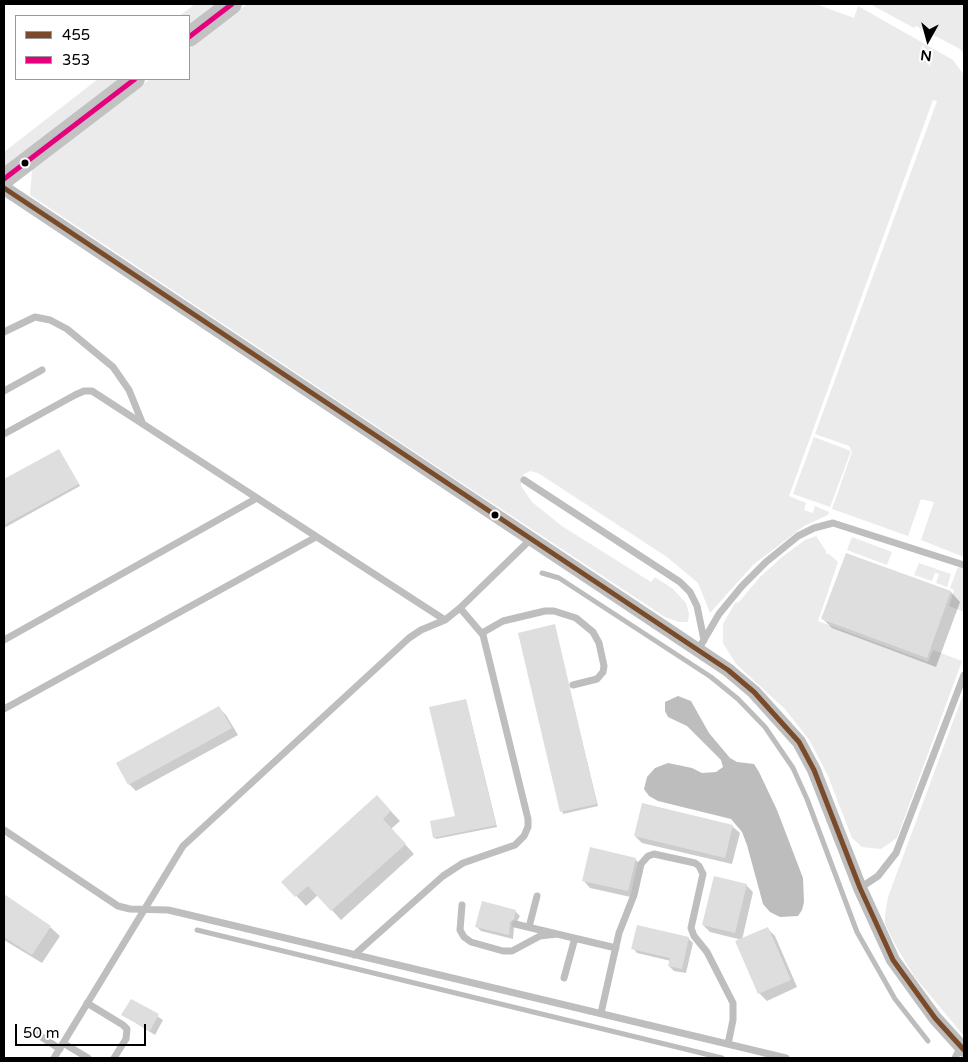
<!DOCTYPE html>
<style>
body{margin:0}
#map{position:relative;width:968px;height:1062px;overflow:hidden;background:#fff;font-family:"Varela Round",sans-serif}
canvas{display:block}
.frame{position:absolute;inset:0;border:5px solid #000;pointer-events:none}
.legend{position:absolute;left:15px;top:15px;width:175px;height:65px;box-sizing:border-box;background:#fff;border:1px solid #999;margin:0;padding:6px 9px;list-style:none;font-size:15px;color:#000}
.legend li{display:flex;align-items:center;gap:10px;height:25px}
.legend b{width:25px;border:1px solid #999}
.north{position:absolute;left:903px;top:15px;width:50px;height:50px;-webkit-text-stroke:4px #fff;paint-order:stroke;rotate:187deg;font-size:14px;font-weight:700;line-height:20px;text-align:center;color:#000}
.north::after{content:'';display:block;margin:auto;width:18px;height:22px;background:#000;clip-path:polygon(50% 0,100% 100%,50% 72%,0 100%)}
.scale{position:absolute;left:15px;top:1024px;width:131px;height:22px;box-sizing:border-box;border:2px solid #000;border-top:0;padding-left:6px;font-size:15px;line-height:18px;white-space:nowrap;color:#000;-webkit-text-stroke:4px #fff;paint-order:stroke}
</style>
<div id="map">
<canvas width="968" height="1062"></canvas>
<div class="frame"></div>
<ul class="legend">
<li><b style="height:6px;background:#7a4b2a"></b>455</li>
<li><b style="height:6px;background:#e5007d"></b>353</li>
</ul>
<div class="north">N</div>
<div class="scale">50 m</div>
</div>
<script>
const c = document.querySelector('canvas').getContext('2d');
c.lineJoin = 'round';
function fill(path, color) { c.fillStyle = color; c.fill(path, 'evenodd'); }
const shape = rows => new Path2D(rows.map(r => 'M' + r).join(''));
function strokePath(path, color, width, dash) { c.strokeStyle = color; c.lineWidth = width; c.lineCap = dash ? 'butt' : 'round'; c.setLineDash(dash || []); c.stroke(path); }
const green = shape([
 [195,4,216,4,189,25,189,16,179,16],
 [247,4,816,4,854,18,858,6,953,60,964,75,964,557,921,540,934,502,921,499,908,536,832,509,852,452,849,446,815,434,937,101,933,100,789,496,806,503,804,510,813,513,815,506,829,512,828,515,804,526,753,565,710,613,698,583,667,557,538,473,530,471,524,474,521,479,521,486,532,502,562,526,651,582,655,577,673,589,686,603,689,614,688,622,679,622,665,617,439,468,30,195,32,170,150,79,189,79,189,49],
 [870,4,964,4,964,54,960,49,916,26,914,28],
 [98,79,119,79,4,167,4,152],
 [814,437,851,451,830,507,793,494],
 [816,536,826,551,826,555,828,553,838,562,818,621,928,662,933,650,962,661,897,838,881,849,862,847,852,838,828,776,810,741,785,709,736,664,723,643,723,624,735,603,739,602,760,577,782,557,805,540],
 [852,537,892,552,887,565,847,550],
 [919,563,951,574,947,587,936,583,939,574,935,573,932,581,914,575],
 [958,567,964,569,964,612,949,606,954,590,950,588],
 [964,692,964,1036,914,976,897,948,885,924,885,915,888,897]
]);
const water = shape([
 [678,696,691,701,709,733,730,758,737,762,754,764,759,772,777,810,803,878,804,902,802,910,798,916,780,917,770,912,763,904,747,845,742,832,731,819,658,801,649,796,644,789,647,777,655,768,668,763,692,768,702,773,716,772,723,767,721,760,687,726,668,717,665,711,665,702]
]);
const shadow = shape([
 [59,450,80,486,4,528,4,481],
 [847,554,951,592,960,602,936,667,832,628,823,619],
 [554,626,598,806,563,814,519,634],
 [466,700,497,827,436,839,434,837,456,817],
 [219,708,226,715,238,735,136,791,129,784],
 [386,806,400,821,391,829,414,854,341,920,318,895,306,906,283,882],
 [732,826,740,833,732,864,642,843,635,836],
 [635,859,642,866,635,898,590,888,583,880],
 [746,885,753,892,742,940,768,929,775,936,797,987,767,1001,759,993,742,940,710,932,703,925],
 [4,896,50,927,60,936,42,963,4,940],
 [515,911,520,916,514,927,513,939,481,931,476,926],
 [688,938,693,943,686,973,674,971,669,966,671,961,637,953,633,948],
 [132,1000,163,1020,155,1035,123,1015]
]);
const stream = shape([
 [542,573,559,578,711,677,738,699,765,727,793,768,807,799,857,932,895,999,928,1041],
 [197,930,722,1058]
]);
const building = shape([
 [59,449,79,484,4,525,4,479],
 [846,553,951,591,927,658,821,619],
 [555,624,597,804,560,812,518,633],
 [466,699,496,825,433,838,430,821,455,816,429,707],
 [219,706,232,728,128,785,116,763],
 [377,795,391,811,383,819,406,844,331,911,308,886,295,897,281,882],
 [642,803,733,825,725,858,634,836],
 [590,847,636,858,628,891,582,881],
 [714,876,747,884,735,933,702,925],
 [4,894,51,926,32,955,4,937],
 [482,901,516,910,514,919,510,922,509,935,475,927],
 [637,925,689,937,682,969,668,966,670,958,631,949],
 [768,927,791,980,758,994,735,941],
 [131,999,159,1014,150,1031,121,1015]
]);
const service = shape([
 [4,332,35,317,50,320,67,329,113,367,129,390,142,422],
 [4,391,42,370],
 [4,434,75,395,84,391,92,391,445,620,460,608,483,635,528,819,528,827,524,836,515,845,463,863,443,876,354,955],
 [524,480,680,582,690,592,697,606,704,640],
 [460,608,530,540],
 [482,633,503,621,545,611,554,611,576,618,593,632,599,643,604,666,603,672,597,679,573,685],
 [4,640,257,498],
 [698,650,719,614,742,586,766,562,798,536,814,528,833,523,964,565],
 [4,709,316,537],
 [4,830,118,906,130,909,168,910,181,913,786,1058],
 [860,888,878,876,896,853,964,675],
 [462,905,460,930,464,937,471,942,503,951,512,951,540,936,557,934],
 [515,924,616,948],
 [529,927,537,896],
 [564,978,575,938],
 [87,1003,123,1025,127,1029,126,1039,114,1058],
 [601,1013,619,933,634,895,641,864,648,856,654,854,695,863,699,866,703,874,691,928,694,936,707,952,733,1003,733,1020,728,1044],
 [31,1030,60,1049],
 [63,1043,88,1058],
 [54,1058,183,846,409,638,421,630,445,620],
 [955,1058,961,1046]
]);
const minor = shape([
 [4,188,698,650,728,670,754,692,799,742,814,770,860,888,893,960,935,1018,964,1050]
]);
const secondary = shape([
 [189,37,232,4],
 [4,179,135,79]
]);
const bus1 = shape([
 [4,188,728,670,754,692,799,742,814,770,860,888,893,960,935,1018,964,1050]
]);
const bus2 = shape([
 [189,37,232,4],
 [4,179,135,79]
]);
const markers = [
 [25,163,4.5,"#000"],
 [495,515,4.5,"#000"]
];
fill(green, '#ebebeb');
fill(water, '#bdbdbd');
fill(shadow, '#0003');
strokePath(stream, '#bdbdbd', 5);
fill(building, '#dedede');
strokePath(service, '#bebebe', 7);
strokePath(minor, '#bebebe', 14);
strokePath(secondary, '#c2c2c2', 20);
strokePath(bus1, '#7a4b2a', 5);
strokePath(bus2, '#e5007d', 5);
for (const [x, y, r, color] of markers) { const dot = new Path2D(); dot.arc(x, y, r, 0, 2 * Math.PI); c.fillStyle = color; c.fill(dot); strokePath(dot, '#fff', 2); }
</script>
